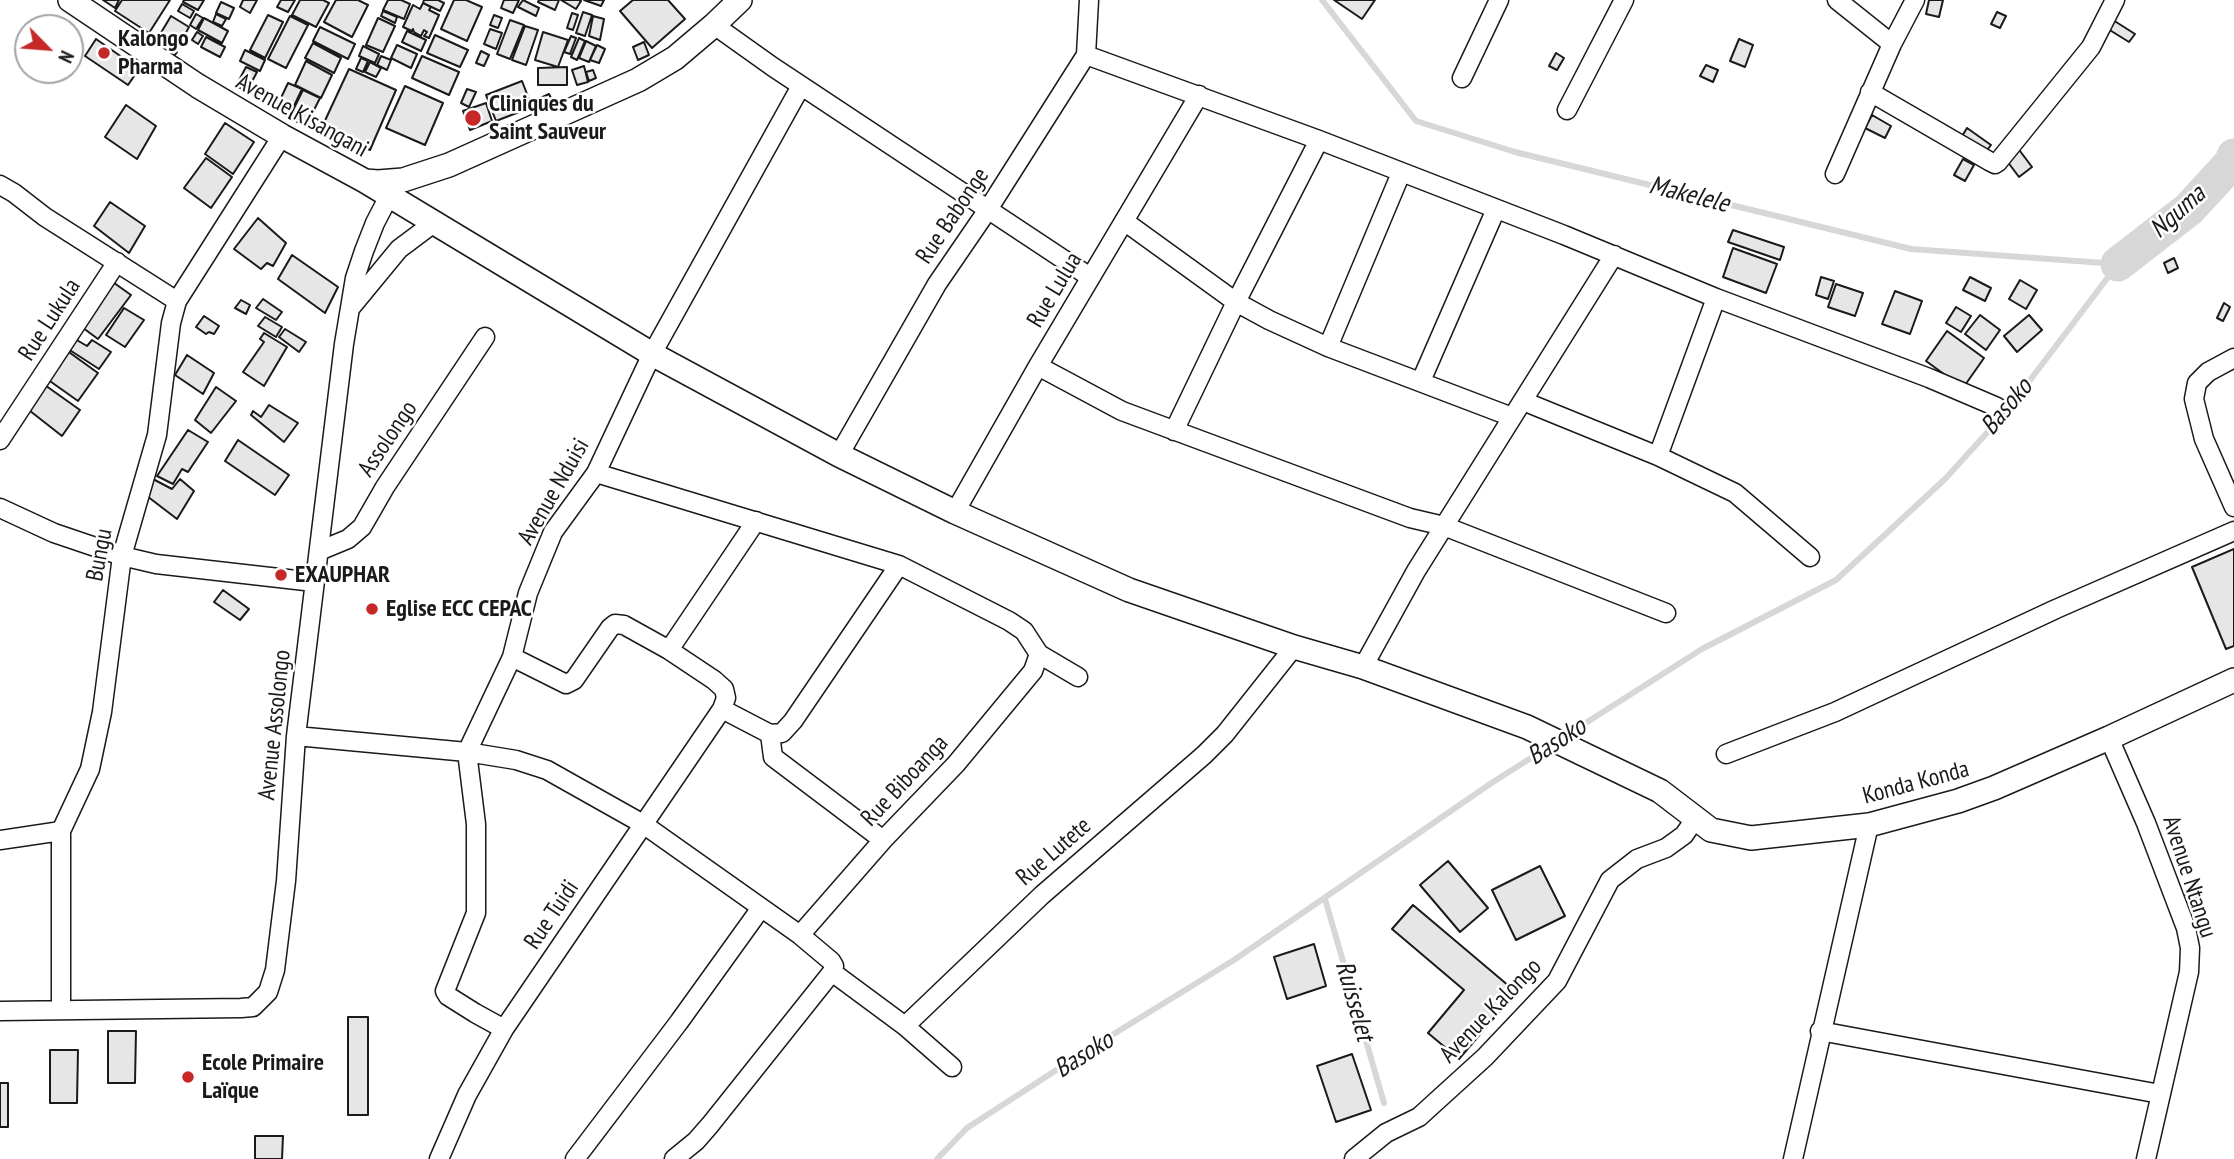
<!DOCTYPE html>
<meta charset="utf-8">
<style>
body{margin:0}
#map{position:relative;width:2234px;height:1159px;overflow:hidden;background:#fff;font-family:"PT Sans Narrow",sans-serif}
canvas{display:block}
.north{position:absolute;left:14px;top:14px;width:70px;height:70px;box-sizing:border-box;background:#fff;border:2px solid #a3a3a3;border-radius:50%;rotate:115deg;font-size:19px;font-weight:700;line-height:28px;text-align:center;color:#1a1a1a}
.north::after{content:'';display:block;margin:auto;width:24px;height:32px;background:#c62828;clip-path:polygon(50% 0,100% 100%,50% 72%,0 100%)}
</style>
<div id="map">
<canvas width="2234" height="1159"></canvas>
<div class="north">N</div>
</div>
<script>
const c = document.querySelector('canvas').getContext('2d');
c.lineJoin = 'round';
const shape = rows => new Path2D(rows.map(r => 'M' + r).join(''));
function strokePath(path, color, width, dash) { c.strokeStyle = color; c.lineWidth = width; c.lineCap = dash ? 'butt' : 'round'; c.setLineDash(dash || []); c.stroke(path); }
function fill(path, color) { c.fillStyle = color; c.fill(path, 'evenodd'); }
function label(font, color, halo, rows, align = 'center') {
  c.font = font + ' "PT Sans Narrow",sans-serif'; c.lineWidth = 5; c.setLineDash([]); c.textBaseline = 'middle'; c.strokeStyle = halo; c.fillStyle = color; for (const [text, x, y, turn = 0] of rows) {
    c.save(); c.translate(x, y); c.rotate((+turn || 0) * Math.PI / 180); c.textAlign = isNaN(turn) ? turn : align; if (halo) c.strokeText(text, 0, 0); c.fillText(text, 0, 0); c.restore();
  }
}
const stream = shape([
 [1322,0,1416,121,1515,152,1911,249,2118,264],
 [1562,738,1702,649,1836,580,1945,479,2006,412,2118,264],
 [1325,899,1384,1103],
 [937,1159,967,1128,1078,1056,1234,960,1493,782,1553,744]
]);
const river = shape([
 [2118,264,2189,209,2232,162,2234,156]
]);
const building = shape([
 [103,0,119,0,115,8,103,0],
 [122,0,170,0,149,33,115,11,122,0],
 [184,0,204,0,198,10,183,2,184,0],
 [243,0,257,0,250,13,240,7,243,0],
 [281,0,295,0,288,12,277,7,281,0],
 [300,0,323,0,329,3,316,27,292,15,300,0],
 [336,0,358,0,368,5,352,37,324,22,336,0],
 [388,0,401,0,410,4,404,19,383,10,388,0],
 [424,0,438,0,444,3,440,11,423,3,424,0],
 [454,0,466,0,482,7,467,41,441,29,454,0],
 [504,0,519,0,513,13,501,8,504,0],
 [523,0,539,8,536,16,518,7,523,0],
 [539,0,559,0,555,10,538,2,539,0],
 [561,0,579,0,581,1,576,9,561,0],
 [584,0,604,0,601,6,584,0],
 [633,0,668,0,685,19,652,48,620,11,633,0],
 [1334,0,1375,0,1362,19,1334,0],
 [1929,0,1943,0,1939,17,1926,14,1929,0],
 [221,2,234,8,229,19,216,13,221,2],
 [423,3,431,7,429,10,439,15,429,38,424,36,427,32,424,30,421,36,414,32,413,29,412,31,403,27,413,5,420,9,423,3],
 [182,4,194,11,190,18,178,11,182,4],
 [383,11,397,17,395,23,381,16,383,11],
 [583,12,592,15,585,36,576,33,583,12],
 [1997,12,2006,16,2000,28,1991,24,1997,12],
 [572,13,578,15,573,30,567,28,572,13],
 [196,14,203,18,196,29,190,25,196,14],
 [216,14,226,19,222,26,213,22,216,14],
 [268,15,283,22,265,58,250,50,268,15],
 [494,15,502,18,498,28,490,25,494,15],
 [171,16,189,27,178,47,159,36,171,16],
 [290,16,308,25,286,68,268,59,290,16],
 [593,16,604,19,600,40,589,36,593,16],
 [204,18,228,31,222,43,198,30,204,18],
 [378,18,395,26,383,52,366,45,378,18],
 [510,20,524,25,510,59,497,54,510,20],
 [2113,20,2135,34,2129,42,2108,29,2113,20],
 [525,26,538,30,526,65,512,60,525,26],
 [320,27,355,44,348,59,313,41,320,27],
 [490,29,502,33,496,49,484,44,490,29],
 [407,31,426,40,421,51,402,42,407,31],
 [197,32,203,36,198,44,192,40,197,32],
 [543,32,568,40,558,67,535,60,543,32],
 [435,35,468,50,460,67,427,53,435,35],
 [571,36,576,38,570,54,564,52,571,36],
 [206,37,225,47,220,57,201,47,206,37],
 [579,38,585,41,577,60,571,57,579,38],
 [96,39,139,69,128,85,85,56,96,39],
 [1739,39,1753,45,1745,67,1730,61,1739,39],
 [586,41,596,46,589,62,579,58,586,41],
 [644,42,649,55,638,60,633,47,644,42],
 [313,43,341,58,334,73,305,58,313,43],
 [397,45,417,54,411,68,391,58,397,45],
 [597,45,605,49,599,63,590,60,597,45],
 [363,46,379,54,375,63,359,56,363,46],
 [169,47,177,52,173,58,165,54,169,47],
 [245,50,265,60,260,71,240,61,245,50],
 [481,51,489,55,484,66,476,63,481,51],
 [1556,53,1564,58,1557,70,1549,66,1556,53],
 [381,56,391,60,387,70,377,65,381,56],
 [422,56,459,72,449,95,412,78,422,56],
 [361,58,368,61,363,72,356,69,361,58],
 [306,61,332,75,321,98,295,85,306,61],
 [370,62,381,68,376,77,365,72,370,62],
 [1706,65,1718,70,1713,82,1700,76,1706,65],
 [584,66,588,82,577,85,572,70,584,66],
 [246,67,257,72,247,91,236,86,246,67],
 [567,67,567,85,538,85,538,68,567,67],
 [349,69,396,90,370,150,322,127,349,69],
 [593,70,596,78,589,81,586,72,593,70],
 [522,81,532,107,496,121,486,95,522,81],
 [288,83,302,89,294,106,280,100,288,83],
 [405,86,443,103,425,145,386,128,405,86],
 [252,87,270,96,267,101,250,92,252,87],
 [467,89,476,92,469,107,461,103,467,89],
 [303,90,320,98,306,126,289,118,303,90],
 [549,94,551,98,536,106,534,101,549,94],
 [486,103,492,121,470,130,463,111,486,103],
 [126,105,156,126,137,159,105,137,126,105],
 [1872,115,1891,126,1885,138,1865,128,1872,115],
 [225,123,254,142,233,174,205,154,225,123],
 [1967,128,1991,145,1984,154,1961,138,1967,128],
 [2017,147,2032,167,2019,177,2004,157,2017,147],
 [206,158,232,177,211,208,184,188,206,158],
 [1963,159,1974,165,1965,181,1954,175,1963,159],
 [110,202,145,226,129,253,94,226,110,202],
 [258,218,286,243,273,266,267,263,261,269,234,249,258,218],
 [1733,230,1784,247,1780,260,1728,242,1733,230],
 [1733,248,1777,264,1766,293,1723,277,1733,248],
 [292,255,338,287,325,313,278,279,292,255],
 [2174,258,2178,268,2168,273,2164,263,2174,258],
 [1821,277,1834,281,1828,299,1816,295,1821,277],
 [1970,277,1991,288,1985,301,1963,290,1970,277],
 [110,280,131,295,98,339,79,325,110,280],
 [2020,280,2037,290,2026,309,2009,299,2020,280],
 [1836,284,1863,293,1855,316,1828,307,1836,284],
 [1895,291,1922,301,1910,334,1882,324,1895,291],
 [263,299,282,312,276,320,256,308,263,299],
 [241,300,250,305,246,314,235,308,241,300],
 [2224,303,2230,307,2223,321,2217,318,2224,303],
 [1956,307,1971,316,1961,332,1946,323,1956,307],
 [124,308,144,320,125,347,106,335,124,308],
 [1980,315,2000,330,1986,350,1965,334,1980,315],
 [2029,315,2042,330,2017,352,2004,336,2029,315],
 [204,316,219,326,214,334,209,332,206,334,196,327,204,316],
 [265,317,282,327,276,337,258,326,265,317],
 [285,329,306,342,299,352,279,337,285,329],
 [1947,331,1984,358,1963,388,1926,361,1947,331],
 [264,333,287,347,264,386,243,372,264,342,260,339,264,333],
 [75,339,87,346,92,340,111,352,99,369,65,347,75,339],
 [66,350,98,373,78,401,47,379,66,350],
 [187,355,214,373,203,394,175,375,187,355],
 [42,383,80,410,62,436,25,407,42,383],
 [216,387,236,401,211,433,195,420,216,387],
 [269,405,298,423,284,442,251,415,253,411,261,417,269,405],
 [188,430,208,442,188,472,182,469,173,484,157,476,188,430],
 [238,440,289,475,275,495,225,461,238,440],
 [151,478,172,489,180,479,194,491,177,519,143,493,151,478],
 [2234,549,2234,646,2226,649,2192,567,2234,549],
 [223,590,249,609,240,620,214,602,223,590],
 [1448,861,1488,908,1460,932,1420,885,1448,861],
 [1540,866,1565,916,1516,940,1492,890,1540,866],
 [2193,891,2209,928,2196,933,2181,896,2193,891],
 [1413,905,1516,992,1459,1059,1428,1033,1464,990,1392,929,1413,905],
 [1314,944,1326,986,1287,999,1274,957,1314,944],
 [348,1017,368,1017,368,1115,348,1115,348,1017],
 [108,1031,136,1031,135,1083,108,1083,108,1031],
 [50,1050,78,1050,77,1103,50,1103,50,1050],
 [1352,1054,1371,1110,1336,1122,1317,1066,1352,1054],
 [0,1083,8,1083,8,1127,0,1127,0,1083],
 [255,1136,283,1136,282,1159,255,1159,255,1136]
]);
const minor = shape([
 [1837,0,1892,44],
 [714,25,773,67,1090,277],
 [1086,55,1319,140,1564,235,1716,298,1929,378,1997,407],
 [1462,78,1499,0],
 [1870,92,1989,161,1995,164,1998,162,2091,47,2115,0],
 [1567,110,1624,0],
 [1835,174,1892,44,1915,0],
 [0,185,14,193,45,217,177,301],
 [1124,221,1236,302,1269,320,1328,347,1512,417],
 [352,306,399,249,435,222],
 [1328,347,1401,173],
 [2234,358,2208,372,2197,383,2194,399,2204,439,2234,507],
 [1038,366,1122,411,1410,518,1444,526,1666,613],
 [1421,381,1496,209],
 [1523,401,1658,456,1735,493,1810,557],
 [1174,431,1236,302,1319,140],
 [0,440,117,262],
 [839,455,937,284,987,211,1086,55,1089,0],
 [1658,456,1716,298],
 [596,473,899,565,1009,621,1024,631,1039,654,1078,677],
 [0,508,54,533,122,556,156,564,314,582],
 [955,512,1038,366,1199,95],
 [319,551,348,539,362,527,385,487,485,337],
 [669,650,756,521],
 [1363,667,1416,571,1614,255],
 [722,709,770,734,782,733,793,721,899,565],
 [770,734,773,757,883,840],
 [296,736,467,752,516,760,547,770,643,824,800,935,831,961,834,966,832,972,710,1125,696,1141,674,1159],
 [2109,738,2146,823,2186,928,2190,948,2189,972,2146,1159],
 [1726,754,1835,712,2056,609,2234,531],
 [0,840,61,831],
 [800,935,883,840,956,764,1033,671,1039,654],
 [832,972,905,1026,1042,895,1204,755,1225,734,1294,647],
 [61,1010,61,831,90,769,102,712,122,556,157,435,171,323,177,301,282,136],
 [0,1011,241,1008,253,1007,268,992,275,970,286,881,296,736,344,344,355,278,364,251,375,223,389,196],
 [905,1026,952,1067],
 [504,1029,475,1013,448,996,445,991,476,913,476,824,467,752,512,657,528,593,553,532,596,473,652,354,801,86],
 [1820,1031,2160,1094],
 [439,1159,467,1095,504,1029,722,709,726,698,724,689,714,680,669,650,624,625,615,624,610,628,574,680,566,684,512,657],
 [575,1159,679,1022,761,908],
 [1354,1159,1386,1133,1419,1117,1485,1057,1557,981,1610,880,1637,859,1666,848,1684,835,1695,819],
 [1793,1159,1869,825]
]);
const tertiary = shape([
 [70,0,198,86,282,136,365,181,378,182,403,180,449,165,638,80,675,58,714,25,740,0],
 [365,181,652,354,839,455,955,512,1129,590,1294,647,1363,667,1527,727,1660,791,1711,830,1751,838,1869,825,1958,801,1994,788,2109,738,2234,680]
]);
const markers = [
 [104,53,7,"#c62828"],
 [473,118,9,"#c62828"],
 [281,575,7,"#c62828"],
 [372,609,7,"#c62828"],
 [188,1077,7,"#c62828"]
];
const poiNames = [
 ["Kalongo",118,39],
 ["Pharma",118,67],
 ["Cliniques du",489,104],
 ["Saint Sauveur",489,132],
 ["EXAUPHAR",295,575],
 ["Eglise ECC CEPAC",386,609],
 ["Ecole Primaire",202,1063],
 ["Laïque",202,1091]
];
const streetNames = [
 ["Avenue Kisangani",302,116,29],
 ["Rue Babonge",953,216,-56],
 ["Rue Lulua",1055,290,-59],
 ["Rue Lukula",50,320,-57],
 ["Assolongo",388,439,-56],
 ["Avenue Nduisi",554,492,-60],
 ["Bungu",100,555,-79],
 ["Avenue Assolongo",275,725,-84],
 ["Rue Biboanga",905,781,-47],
 ["Konda Konda",1916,783,-15],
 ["Rue Lutete",1054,852,-41],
 ["Avenue Ntangu",2189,877,72],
 ["Rue Tuidi",552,915,-56],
 ["Avenue Kalongo",1491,1011,-46]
];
const waterNames = [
 ["Makelele",1689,195,14],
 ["Nguma",2178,212,-42],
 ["Basoko",2007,407,-50],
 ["Basoko",1557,742,-33],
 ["Ruisselet",1354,1001,74],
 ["Basoko",1084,1055,-32]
];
strokePath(stream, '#d7d7d7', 6);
strokePath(river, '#d7d7d7', 35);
fill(building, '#e6e6e6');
strokePath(building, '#1a1a1a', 2);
strokePath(minor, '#1a1a1a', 21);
strokePath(tertiary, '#1a1a1a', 26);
strokePath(minor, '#fff', 18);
strokePath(tertiary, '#fff', 23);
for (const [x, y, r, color] of markers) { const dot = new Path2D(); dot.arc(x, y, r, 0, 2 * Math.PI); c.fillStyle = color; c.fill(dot); strokePath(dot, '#fff', 2.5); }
label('bold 24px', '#1a1a1a', '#fff', poiNames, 'left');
label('24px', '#1a1a1a', '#fff', streetNames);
label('italic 26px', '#1a1a1a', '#fff', waterNames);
</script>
